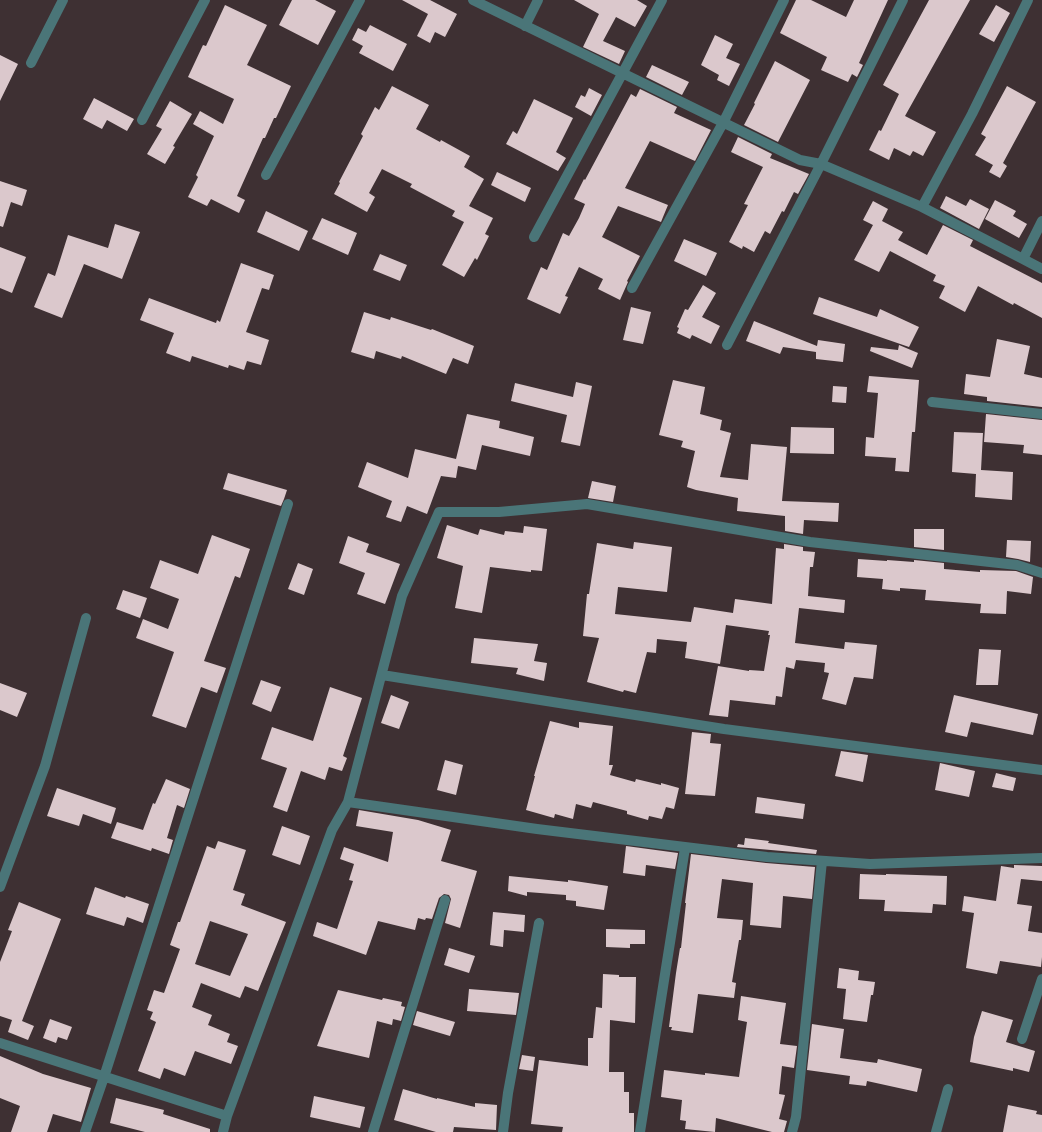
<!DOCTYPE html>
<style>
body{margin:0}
canvas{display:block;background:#3e3033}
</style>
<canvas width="1042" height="1132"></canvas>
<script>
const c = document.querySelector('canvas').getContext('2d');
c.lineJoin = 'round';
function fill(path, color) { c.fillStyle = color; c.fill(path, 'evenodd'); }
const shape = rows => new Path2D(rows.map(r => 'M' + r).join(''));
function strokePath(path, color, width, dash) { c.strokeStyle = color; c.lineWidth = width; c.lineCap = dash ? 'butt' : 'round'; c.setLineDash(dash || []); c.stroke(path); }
const building = shape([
 [292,0,315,0,336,11,318,45,279,25],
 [402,0,430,0,457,14,445,37,435,32,430,43,417,36,428,14],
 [574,0,637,0,647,6,635,27,616,17,603,41,625,51,619,64,583,47,599,14],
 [796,0,811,0,846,17,854,0,888,0,859,63,863,65,857,77,852,74,848,82,821,70,827,57,780,33],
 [929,0,970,0,905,116,936,132,923,156,913,151,910,156,894,148,889,160,869,150,879,130,881,131,899,94,883,85],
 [225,5,267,25,247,65,291,86,276,118,274,118,265,138,263,138,237,196,245,200,239,213,211,199,207,206,188,197,198,177,196,175,214,136,193,124,200,111,223,124,234,99,188,77,203,45,206,46],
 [996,5,1010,13,994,42,979,34],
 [370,25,407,44,393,71,359,53,363,46,352,40,358,28,366,32],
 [715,35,733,44,726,58,740,64,729,86,717,80,719,75,701,65],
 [0,55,18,64,0,101],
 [775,61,810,80,778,142,744,125,755,104,754,103],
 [652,65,689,82,682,95,646,77],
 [392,86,429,105,416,129,440,142,441,140,470,156,464,167,484,179,469,206,493,218,485,234,489,236,477,260,475,258,464,277,442,265,464,222,452,216,455,211,410,187,412,184,382,169,369,193,375,197,367,212,334,194,340,183,339,182,363,136,361,134,375,107,379,110],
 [1007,86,1036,102,1003,163,1007,166,1000,178,989,172,993,165,975,155,986,137,981,134],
 [589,88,602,95,591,116,575,107,581,95,585,97],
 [640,89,677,107,674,113,711,130,695,161,650,141,625,188,668,205,663,217,661,222,618,206,602,237,640,256,627,281,628,282,620,300,598,289,603,279,579,267,565,296,568,297,560,314,527,299,541,267,547,270,563,233,569,236,579,218,585,204,574,199,584,179,585,180,631,94,636,97],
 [94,98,134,119,127,131,107,120,102,129,83,119],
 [534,99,573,118,556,152,566,158,558,171,506,144,513,131,517,134],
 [170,101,192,114,173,146,175,147,165,164,147,154,162,129,156,126],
 [738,137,772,154,770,158,809,174,798,194,794,192,784,212,782,211,770,234,765,231,754,252,743,246,742,249,729,242,748,205,744,204,763,167,731,152],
 [497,172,531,188,525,202,491,185],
 [0,181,27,190,22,206,11,202,3,227,0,226],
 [946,196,966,206,970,199,989,209,979,229,940,208],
 [995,200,1016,211,1013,216,1027,224,1019,238,985,219],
 [873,201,888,209,882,221,903,232,898,240,927,255,943,225,973,240,970,246,1042,283,1042,318,1014,303,1013,305,978,286,965,312,939,298,945,286,933,281,936,275,890,251,879,272,854,260,873,225,863,220],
 [266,211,308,231,299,251,257,232],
 [322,218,357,233,348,255,312,239],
 [115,224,140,232,122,279,84,264,62,318,34,307,48,273,55,276,68,235,108,248],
 [684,239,717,253,706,276,674,261],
 [0,247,26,257,12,293,0,288],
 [380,254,407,265,400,281,373,270],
 [241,263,274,275,269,290,262,288,246,332,269,340,261,365,247,361,244,370,229,365,228,368,192,356,190,362,166,353,174,333,140,320,149,298,216,323,217,320,220,322],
 [703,285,716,293,702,317,720,326,711,344,692,335,690,339,677,333,679,328,677,327,685,309,688,310],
 [819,297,877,317,880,309,919,327,909,347,813,314],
 [631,307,651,312,643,344,623,340],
 [364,312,390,320,391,317,431,330,432,329,474,346,468,364,453,358,446,374,402,356,401,359,376,351,374,359,351,352],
 [754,321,817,346,818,340,845,344,843,362,816,359,816,352,783,347,780,354,746,341],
 [997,339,1030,346,1024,374,1042,378,1042,407,987,401,987,397,964,394,966,374,990,377],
 [899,345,918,353,912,368,870,351,871,347,898,350],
 [869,376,919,380,915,432,912,432,909,472,895,471,896,458,865,456,866,437,874,438,878,393,867,392],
 [673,380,705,387,700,414,722,420,720,430,731,433,720,477,748,480,751,444,787,447,782,501,839,503,838,522,804,520,803,534,785,531,785,516,737,511,738,498,696,490,687,487,695,451,681,447,683,441,659,435],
 [576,382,592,386,580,446,561,442,567,415,511,401,515,383,573,397],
 [833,386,847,387,846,403,832,402],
 [467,414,500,421,499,428,534,437,530,456,482,445,476,470,458,466,456,478,441,476,427,514,407,506,401,522,386,517,392,501,358,487,367,462,408,478,415,449,456,459],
 [986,414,1042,420,1042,455,1023,453,1024,445,984,442],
 [791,427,834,428,834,454,790,453],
 [954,432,983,433,981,470,1013,472,1012,500,975,497,976,474,952,472],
 [228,473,287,490,284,499,281,506,223,489],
 [592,481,616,486,613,502,588,498],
 [447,525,478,535,480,529,504,535,505,531,523,533,524,526,547,529,542,571,531,570,531,572,490,567,482,613,455,608,463,566,437,558],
 [914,529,944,529,944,550,914,547],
 [212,535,250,549,240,578,235,576,204,661,226,668,217,693,201,687,186,728,152,716,174,652,136,638,143,619,168,629,179,599,150,588,160,560,198,574],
 [348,536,369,544,366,552,400,564,385,604,357,594,365,573,339,563],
 [1007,540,1031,541,1030,562,1018,559,1006,557],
 [634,542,672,547,667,592,618,587,615,614,691,622,694,607,733,613,735,599,772,604,776,548,784,549,784,544,803,547,803,551,815,552,813,567,810,567,808,596,845,600,844,613,799,608,795,643,844,649,845,642,877,645,873,679,854,677,846,705,822,699,829,673,824,672,825,663,796,660,794,669,786,667,782,697,776,696,775,705,730,700,728,717,709,715,718,666,749,671,749,670,764,671,770,635,768,635,769,631,726,625,720,664,685,658,687,642,657,639,656,653,647,652,636,693,624,690,623,692,587,682,599,638,583,636,587,594,589,594,597,543,633,549],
 [858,559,887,561,887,560,914,562,914,560,944,563,944,569,980,572,980,570,1016,571,1033,577,1031,594,1007,591,1006,614,980,613,981,604,925,600,926,590,900,588,900,591,882,589,883,579,857,577],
 [298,563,313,569,304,595,288,589],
 [123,590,147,598,140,618,116,609],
 [474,638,538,644,534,661,547,663,544,681,516,674,518,668,471,663],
 [979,649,1001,650,998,685,976,685],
 [261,680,281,687,271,712,252,704],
 [0,683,27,693,17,717,0,710],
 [330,687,362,698,343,756,347,758,342,771,329,767,325,780,301,771,287,812,273,807,287,768,261,759,272,727,313,741],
 [391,695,409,702,399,729,381,723],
 [954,695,1038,714,1033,735,971,722,967,737,945,732],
 [550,721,579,728,579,722,613,726,609,765,613,765,610,775,635,782,636,779,661,785,661,783,679,788,674,809,666,807,662,819,649,816,648,820,627,814,627,811,593,802,591,808,576,804,573,819,555,814,554,818,526,810,535,776,534,776],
 [692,732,711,734,710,743,721,744,715,796,685,794],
 [841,751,868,755,863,782,835,776],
 [445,760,463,765,456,795,437,790],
 [940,763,975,771,969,797,935,790],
 [996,773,1016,778,1013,791,992,787],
 [166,779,190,789,184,808,177,805,167,838,173,840,169,854,152,848,151,851,111,838,117,822,143,830,153,803,155,804],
 [57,788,116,808,111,824,83,814,79,826,47,816],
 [757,797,805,804,803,819,755,813],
 [359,810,418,820,451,830,441,861,477,871,460,928,445,923,451,899,449,895,444,894,439,898,432,919,426,918,425,920,418,918,415,930,378,921,366,955,313,936,317,922,337,929,353,881,349,880,354,864,340,859,344,847,388,862,393,832,356,826],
 [282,826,310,836,300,865,272,855],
 [745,838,769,841,768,843,817,850,816,854,737,847,738,844,744,845],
 [218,841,246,850,233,890,245,894,241,905,286,922,258,991,245,986,240,998,201,983,192,1007,212,1015,208,1025,230,1034,227,1042,238,1046,231,1064,195,1051,185,1076,164,1068,160,1079,138,1071,156,1022,150,1019,153,1012,147,1010,154,990,164,993,180,949,170,945,178,922,180,922,207,846,215,849],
 [210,921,248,934,230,976,195,964],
 [626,846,678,853,675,869,646,865,645,876,623,873],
 [691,854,766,863,815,867,812,899,783,896,781,928,750,925,753,883,722,879,717,918,743,920,741,940,739,940,732,982,736,983,734,998,698,994,693,1033,671,1030,672,1027,669,1027,676,973,680,948,681,948,686,903,685,903],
 [1014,865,1042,866,1042,881,1021,879,1017,904,1032,906,1028,931,1042,933,1042,957,1041,967,1000,961,997,974,966,968,974,913,962,911,964,896,996,901,1001,866,1014,868],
 [860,874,886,875,886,874,947,876,946,905,933,904,932,913,884,911,885,900,859,899],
 [509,876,568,882,568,880,608,886,604,910,576,906,576,901,566,900,566,895,527,892,527,896,508,891],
 [95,887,125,898,126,896,149,904,143,923,127,917,124,926,86,914],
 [19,902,61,919,22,1021,34,1026,28,1040,8,1032,12,1020,0,1016,0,962,12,931,8,930],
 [493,912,525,915,524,932,504,930,503,947,490,945],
 [606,929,645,930,645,944,630,944,630,948,606,947],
 [449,948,475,956,469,973,444,965],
 [839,968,859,971,858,980,875,982,873,995,871,995,867,1022,843,1019,846,989,837,988],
 [603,974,619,975,619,977,636,977,635,1023,610,1020,609,1072,624,1072,624,1092,629,1092,629,1113,634,1113,634,1132,562,1132,563,1127,531,1124,539,1060,588,1066,588,1038,593,1038,596,1007,602,1008],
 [469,989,519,993,516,1015,467,1011],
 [338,990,382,1000,383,998,402,1002,401,1006,405,1007,401,1021,393,1019,392,1025,377,1021,369,1058,317,1046],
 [741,996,786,1003,780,1044,797,1046,794,1068,782,1066,779,1094,785,1095,779,1119,787,1121,784,1132,772,1132,716,1118,715,1132,685,1129,686,1121,680,1120,682,1100,661,1097,664,1070,705,1075,705,1073,739,1077,747,1022,738,1020],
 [417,1011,455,1022,450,1036,413,1025],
 [982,1011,1013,1020,1006,1042,1035,1051,1029,1072,1013,1068,1013,1071,970,1062,974,1037],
 [50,1019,72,1027,67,1040,58,1037,56,1043,43,1038],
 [812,1024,844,1029,840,1058,877,1063,878,1059,922,1069,917,1092,867,1081,866,1086,849,1084,850,1076,807,1070],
 [522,1055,535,1057,533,1071,519,1069],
 [0,1056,43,1074,91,1088,81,1122,53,1114,47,1132,11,1132,20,1106,0,1098],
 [403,1089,437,1099,437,1098,475,1107,475,1103,497,1105,496,1130,454,1127,453,1132,436,1132,394,1120],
 [314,1096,365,1107,360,1128,310,1117],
 [116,1098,164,1110,163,1114,210,1129,210,1132,145,1132,110,1123],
 [1008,1105,1037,1111,1036,1114,1042,1115,1042,1132,1003,1132]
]);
const minor = shape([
 [473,0,800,160,821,164,922,207,1023,259,1042,221],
 [525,26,538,0],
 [31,63,63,0],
 [142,120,205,0],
 [266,175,360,0],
 [922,207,972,114,1028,0],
 [534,237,662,0],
 [1023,259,1042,269],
 [632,288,724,121,784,0],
 [727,345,821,164,903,0],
 [932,402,1042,414],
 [382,675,724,729,1042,770],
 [348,802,537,829,767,857,870,864,1042,858],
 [0,887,45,766,86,618],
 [1022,1039,1042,979],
 [0,1043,227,1116],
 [85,1132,104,1077,288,504],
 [223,1132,227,1116,332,830,348,802,402,596,439,512,499,512,587,504,810,542,1017,565,1042,573],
 [373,1132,445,900],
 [503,1132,508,1093,539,923],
 [640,1132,685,848],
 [792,1132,796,1117,822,861],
 [936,1132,948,1089]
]);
fill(building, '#dbc8cc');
strokePath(minor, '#4a7578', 10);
</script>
